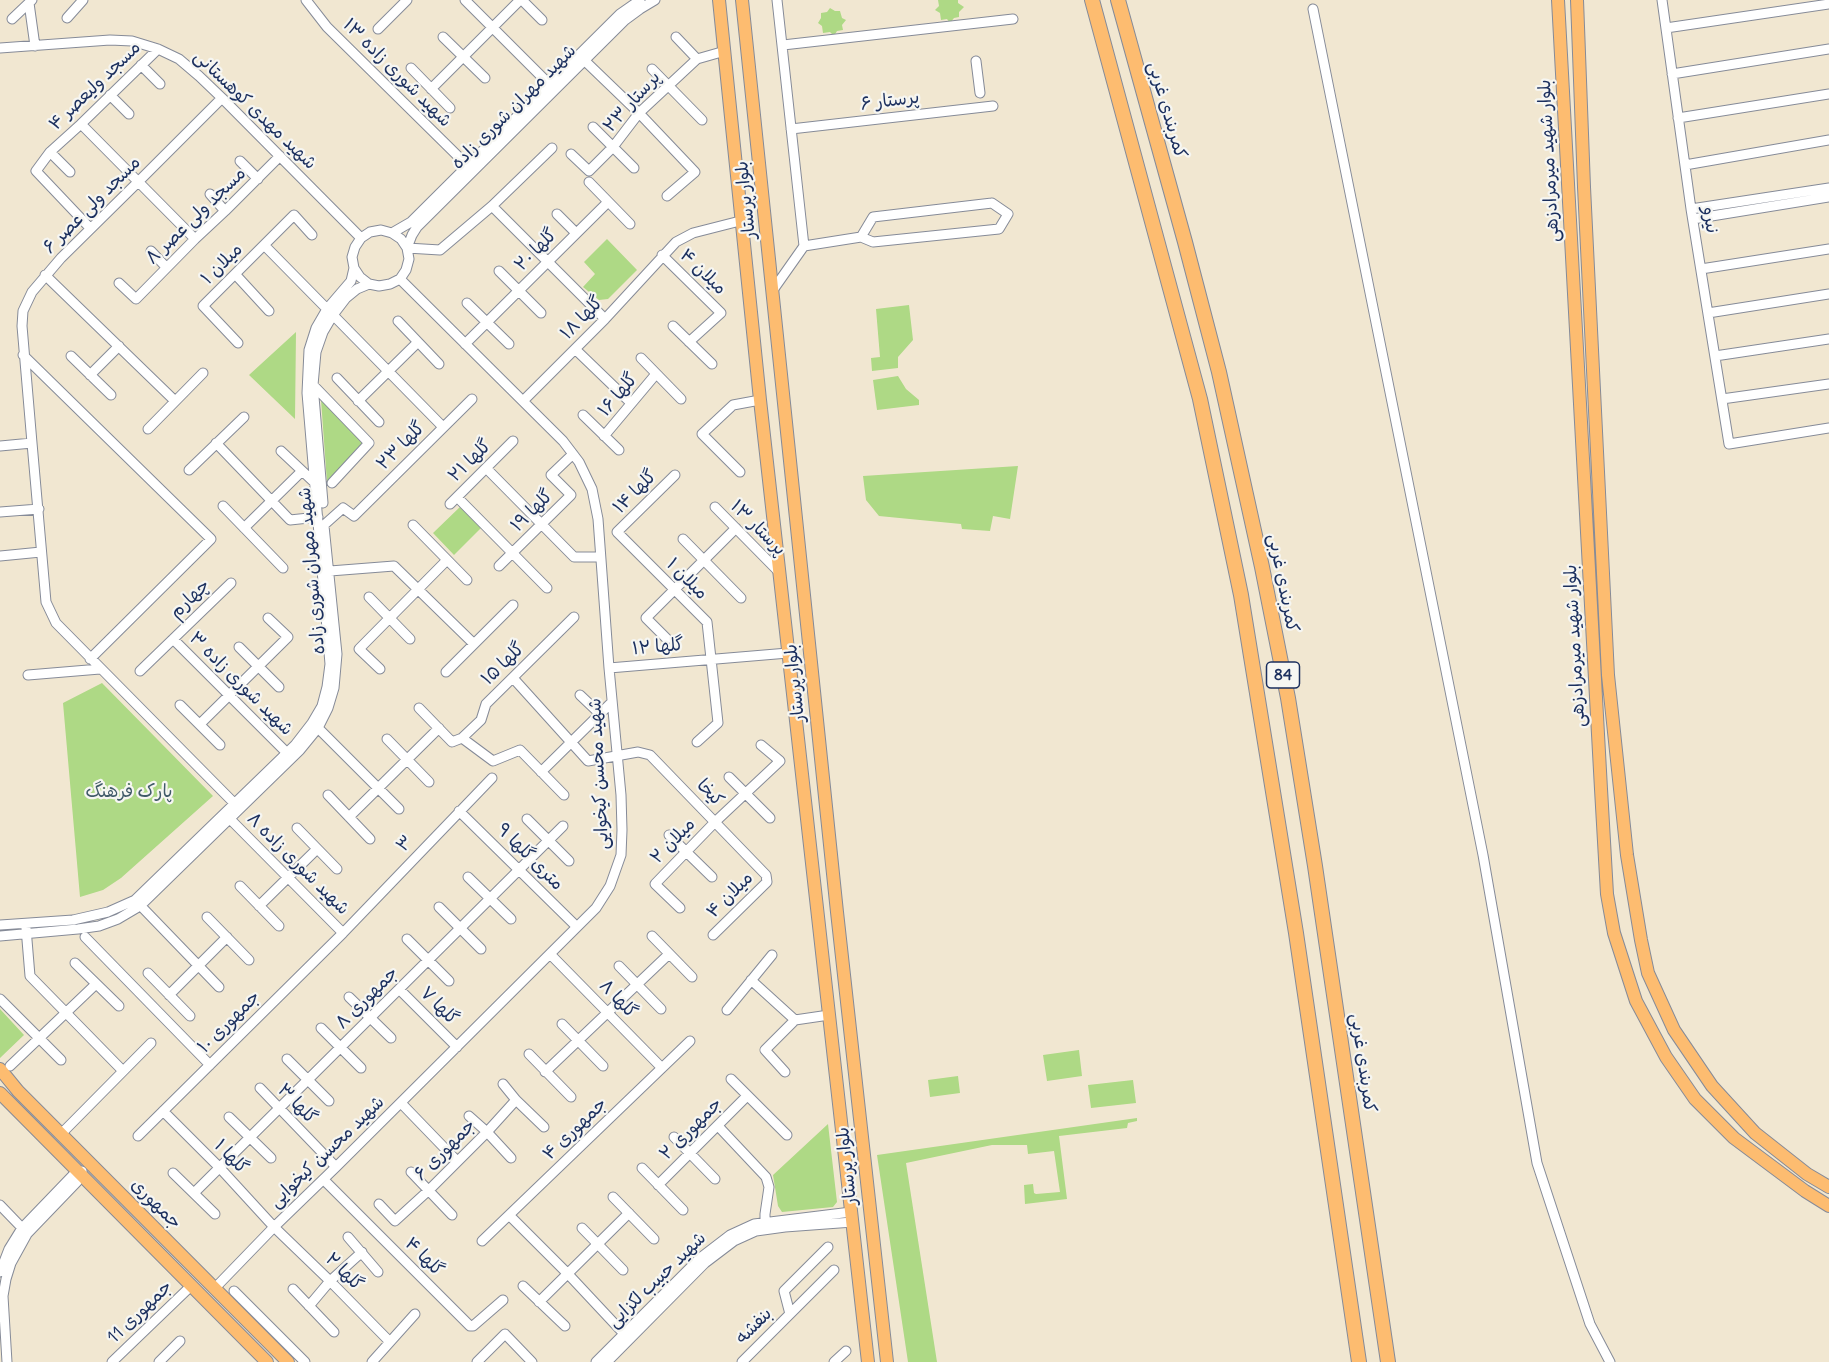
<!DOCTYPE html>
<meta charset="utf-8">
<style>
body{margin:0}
canvas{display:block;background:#f1e7d1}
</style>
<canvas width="1829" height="1362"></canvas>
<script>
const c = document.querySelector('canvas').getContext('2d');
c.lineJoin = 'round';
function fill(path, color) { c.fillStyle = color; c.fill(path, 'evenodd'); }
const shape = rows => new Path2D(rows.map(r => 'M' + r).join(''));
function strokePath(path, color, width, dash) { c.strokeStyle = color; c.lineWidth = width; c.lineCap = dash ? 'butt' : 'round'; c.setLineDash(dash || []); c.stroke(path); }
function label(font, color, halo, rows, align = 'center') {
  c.font = font + ' Delius,"Playpen Sans Arabic",sans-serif'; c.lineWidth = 4.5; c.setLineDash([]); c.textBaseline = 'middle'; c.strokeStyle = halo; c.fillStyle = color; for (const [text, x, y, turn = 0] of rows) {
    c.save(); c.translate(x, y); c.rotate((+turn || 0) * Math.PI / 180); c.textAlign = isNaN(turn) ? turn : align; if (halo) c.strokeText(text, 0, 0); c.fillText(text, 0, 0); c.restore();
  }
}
const green = shape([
 [938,0,958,0,958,3,964,7,959,12,959,17,954,18,950,23,947,19,941,20,940,13,935,10,939,6],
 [830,8,835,11,840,11,842,18,846,20,842,25,843,30,837,31,834,36,830,32,823,33,822,26,818,23,821,18,821,13,827,12],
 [607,239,637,270,608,299,599,300,583,287,595,274,584,262],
 [909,305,913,340,898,357,898,368,872,371,871,358,880,357,876,309],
 [296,332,295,419,249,375],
 [898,376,906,389,919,400,919,405,877,410,873,380],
 [321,400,364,445,327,482],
 [1018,466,1010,519,993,516,990,531,962,529,961,524,879,516,866,500,863,476],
 [462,505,482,527,454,555,433,533],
 [102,683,213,796,121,878,103,890,80,897,63,703],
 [0,1009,24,1035,0,1058],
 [1079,1050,1082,1076,1047,1081,1043,1055],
 [958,1076,960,1093,930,1097,928,1080],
 [1133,1080,1136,1103,1091,1108,1088,1085],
 [1137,1118,1137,1121,1128,1123,1127,1128,1059,1136,1067,1199,1025,1204,1024,1185,1033,1184,1034,1193,1036,1194,1060,1192,1054,1151,1028,1154,1027,1145,992,1145,906,1163,937,1362,908,1362,877,1155],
 [828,1124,837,1202,833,1207,782,1212,778,1206,773,1175]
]);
const minor = shape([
 [306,0,327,27,471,169],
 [465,0,553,88],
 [522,0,542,20],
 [777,0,804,246],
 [1662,0,1691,209,1729,444,1829,428],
 [29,3,35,46],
 [1313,9,1483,855,1537,1163,1590,1324,1610,1362],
 [67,18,83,0],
 [12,19,32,0],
 [1666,28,1829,4],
 [378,29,407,0],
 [443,37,485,78],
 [676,37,697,59],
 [783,45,1013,19],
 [0,48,110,40,132,41,158,49,179,59,199,76,222,98,361,238],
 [584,60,639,113,695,172,667,196],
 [976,61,980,93],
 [141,65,160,84],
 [411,68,450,108],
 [652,69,702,120],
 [1672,74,1829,49],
 [431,89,520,0],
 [110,95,129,114],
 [1678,118,1829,94],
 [81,124,195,239],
 [593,127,634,168],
 [791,129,993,106],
 [552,148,492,206,440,250,407,248,412,235,417,227,625,20,640,9,655,0],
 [50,152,36,171,90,228],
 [571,154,589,171,613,147,639,113,697,59,725,51],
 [240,161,258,179],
 [1685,165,1829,140],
 [70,172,50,152,81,124,158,49],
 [589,182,630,224],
 [210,194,225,211],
 [992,203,1008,214,999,229,873,242,861,237,873,217,992,203],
 [492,206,605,319],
 [1691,209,1829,188],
 [557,214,576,233],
 [1693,219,1829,197],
 [392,233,411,222,620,14,640,0],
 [264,245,327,309],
 [151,251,166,267],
 [662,255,721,313,689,342],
 [1701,269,1829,249],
 [499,271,541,313],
 [235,274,269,311],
 [45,275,175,401],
 [119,283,136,299,195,239,225,211,280,156],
 [773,290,804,246,861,237],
 [467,303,509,344],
 [1708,313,1829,294],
 [333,315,443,427],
 [398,321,439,364],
 [673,326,712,364],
 [238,343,203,306,294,215,312,235],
 [465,344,608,202],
 [575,349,631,403],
 [23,355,211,539,90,659],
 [71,356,111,395],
 [1715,356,1829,339],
 [641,358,681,399],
 [90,375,119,346],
 [337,378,379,422],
 [313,385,369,443,332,483],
 [1722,399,1829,384],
 [358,401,418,342],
 [523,401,605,319,676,242,693,233,740,221],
 [583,415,619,450],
 [148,429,203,373],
 [604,436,656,374],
 [32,443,46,602,56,623,235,804],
 [216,443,290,520,318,517],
 [0,446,32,443,22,326,23,311,32,292,61,258,138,182,222,98],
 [281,451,315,483],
 [486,468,574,557,600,557],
 [189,470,244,417],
 [740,472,702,434,733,405,760,400],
 [675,475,617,532,707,622,718,723,697,742],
 [457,497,547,588],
 [323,503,313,385,316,352,323,332,333,315,346,298,357,289,369,284],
 [450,504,513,441],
 [223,506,283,568],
 [715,507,778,571],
 [0,512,39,509],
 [324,525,343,508,354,516,472,399],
 [413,525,467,580],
 [244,528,302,471],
 [683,539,741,598],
 [0,556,41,552],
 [499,566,571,495,551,475,573,454],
 [330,571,394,566,474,644],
 [369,597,410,639],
 [173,639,290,756],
 [667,639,646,618,736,528],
 [239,647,279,687],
 [609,668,788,653],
 [380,669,359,649,447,560],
 [140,671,231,583],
 [446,672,513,605],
 [28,675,100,669],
 [513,678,588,761,638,752,650,755,766,875,767,882,713,935],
 [580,695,600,714],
 [180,705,220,745],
 [419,708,452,742,462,738,481,720,486,704,574,617],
 [200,724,288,637,268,618],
 [318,728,399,809],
 [462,738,493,761,520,750,564,795],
 [387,739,429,782],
 [541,772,612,702],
 [729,777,770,818],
 [328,795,370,839],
 [459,811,577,927],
 [349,817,439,728],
 [230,819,343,933],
 [527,819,569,861],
 [297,828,337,869],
 [669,835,712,877],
 [468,877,511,919],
 [240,886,279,926],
 [137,902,219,987],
 [259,906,317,849],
 [439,907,481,949],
 [680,908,655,884,715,822,780,761,761,745],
 [207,917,249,960],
 [0,925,73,920,108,912,135,900,295,745,312,723,322,706,327,687,330,664,307,393,309,350,316,328,327,309,351,281,354,268,352,257,355,247,361,238,370,232,381,230,392,233,401,239,407,248,409,259,406,270,400,279,390,284,379,286,369,284,360,277,354,268],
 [26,928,30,976,122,1070],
 [0,936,78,929,99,926,118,919,140,906,300,750,318,728,328,708,334,688,337,654,324,526],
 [652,936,692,977],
 [85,937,210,1065],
 [407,939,449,981],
 [550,954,662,1068],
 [75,963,119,1006],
 [619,966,661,1009],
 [148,973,190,1016],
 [751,980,795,1020,765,1050,785,1072],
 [399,989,457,1047],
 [169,995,227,937],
 [349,997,391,1038],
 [0,999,61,1060],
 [727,1010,772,955],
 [795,1020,829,1015],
 [562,1024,603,1066],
 [321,1028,361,1068],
 [529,1054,571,1097],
 [287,1059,329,1101],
 [10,1066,96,984],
 [545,1072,669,954],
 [731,1079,787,1135],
 [503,1084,516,1100,544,1127],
 [260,1088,336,1167],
 [401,1103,457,1161],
 [163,1111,219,1167,274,1227,330,1281,390,1342],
 [469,1116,487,1132,511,1158],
 [229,1117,271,1158],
 [718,1126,766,1177,769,1187,765,1214,765,1226],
 [61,1134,151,1043],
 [138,1136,343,933,492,778],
 [674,1137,715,1179],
 [642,1168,683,1210],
 [411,1172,452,1215],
 [173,1173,215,1214],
 [324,1180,470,1326,473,1326,503,1300],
 [658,1185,747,1096],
 [194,1193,563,826],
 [613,1197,654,1239],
 [379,1204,395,1221,429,1190,487,1132,516,1100],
 [0,1205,25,1231],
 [509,1215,568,1274,626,1336],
 [582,1228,623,1270],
 [348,1237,378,1272],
 [482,1241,690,1041],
 [0,1272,9,1249,22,1228,73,1175,79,1174],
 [523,1286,565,1326],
 [215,1288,274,1227,336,1167,596,908,610,886,621,855,622,830,621,795,609,668,598,519,592,489,579,462,563,441,400,279],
 [293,1289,334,1332],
 [234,1291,305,1362],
 [539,1302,629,1213],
 [309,1306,330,1281,362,1252],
 [790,1314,784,1291,828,1247],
 [7,1362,3,1296,6,1279,11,1263,27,1234,77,1182,82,1171],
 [112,1362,191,1286],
 [159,1362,180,1341],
 [372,1362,415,1314],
 [477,1362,505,1334,532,1362],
 [596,1362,700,1258,730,1235,754,1224,851,1212],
 [607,1362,705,1263,734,1241,756,1231,785,1227,853,1222],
 [742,1362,834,1270],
 [834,1362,846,1351]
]);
const major = shape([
 [719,0,760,400,868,1362],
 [742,0,837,912,887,1362],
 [1558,0,1601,789,1607,894,1614,933,1636,1001,1666,1057,1695,1099,1734,1138,1805,1191,1829,1206],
 [1577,0,1584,187,1608,675,1627,855,1641,940,1648,973,1674,1030,1712,1086,1755,1133,1807,1174,1829,1187],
 [0,1069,18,1091,288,1362],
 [0,1093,267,1362]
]);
const highway = shape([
 [1092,0,1200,399,1241,595,1296,933,1359,1362],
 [1118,0,1185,242,1219,372,1262,567,1288,698,1315,866,1388,1362]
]);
const shields = [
 [1283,675,33]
];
const shieldNames = [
 ["84",1283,675]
];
const streetNames = [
 ["شهید شوری زاده ۱۳",397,73,45],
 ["مسجد ولیعصر ۴",95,86,-44],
 ["پرستار ۶",890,101,-7],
 ["پرستار ۲۳",632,102,-48],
 ["شهید مهران شوری زاده",514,107,-45],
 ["شهید مهدی کوهستانی",255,110,44],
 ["کمربندی غربی",1167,110,74],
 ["بلوار شهید میرمرادزهی",1549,161,-93],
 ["بلوار پرستار",746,200,-96],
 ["مسجد ولی عصر ۶",92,205,-45],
 ["مسجد ولی عصر ۸",196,216,-44],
 ["نیرو",1710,220,81],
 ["گلها ۲۰",536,250,-45],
 ["میلان ۱",222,264,-45],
 ["میلان ۴",703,272,44],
 ["گلها ۱۸",582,318,-46],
 ["گلها ۱۶",618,395,-50],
 ["گلها ۲۳",401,446,-45],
 ["گلها ۲۱",470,461,-44],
 ["گلها ۱۴",635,492,-45],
 ["گلها ۱۹",532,511,-45],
 ["پرستار ۱۳",758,528,45],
 ["شهید مهران شوری زاده",312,571,-95],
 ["میلان ۱",687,579,45],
 ["کمربندی غربی",1283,583,79],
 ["چهارم",190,599,-44],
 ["بلوار شهید میرمرادزهی",1575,646,-93],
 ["گلها ۱۲",658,647,-5],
 ["گلها ۱۵",503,664,-44],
 ["بلوار پرستار",795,683,-96],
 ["شهید شوری زاده ۳",241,684,45],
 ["شهید محسن کیخوایی",599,774,-93],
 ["کیخا",710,793,46],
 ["میلان ۲",673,841,-46],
 ["۳",405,844,-46],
 ["۹ متری گلها",530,857,45],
 ["شهید شوری زاده ۸",298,864,45],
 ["میلان ۴",730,895,-45],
 ["جمهوری ۸",367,998,-45],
 ["گلها ۸",618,999,46],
 ["گلها ۷",439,1006,45],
 ["جمهوری ۱۰",229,1022,-45],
 ["کمربندی غربی",1363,1063,82],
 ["گلها ۳",297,1104,46],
 ["جمهوری ۴",575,1129,-44],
 ["جمهوری ۲",691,1129,-45],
 ["جمهوری ۶",445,1150,-45],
 ["شهید محسن کیخوایی",327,1152,-44],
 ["گلها ۱",231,1157,46],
 ["بلوار پرستار",847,1166,-96],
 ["جمهوری",156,1204,45],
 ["گلها ۴",424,1257,45],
 ["گلها ۲",344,1272,45],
 ["شهید حبیب لکزایی",657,1280,-44],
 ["جمهوری 11",140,1312,-44],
 ["بنفشه",754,1326,-45]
];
const parkNames = [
 ["پارک فرهنگ",129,792]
];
fill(green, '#aed985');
strokePath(minor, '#868b98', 11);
strokePath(major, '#868b98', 14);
strokePath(highway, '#868b98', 16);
strokePath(minor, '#fff', 9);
strokePath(major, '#fdbc70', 12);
strokePath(highway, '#fdbc70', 14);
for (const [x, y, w] of shields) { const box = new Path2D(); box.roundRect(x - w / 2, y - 13, w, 26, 4.5); c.fillStyle = '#f6f6f2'; c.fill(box); strokePath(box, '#1b2f5e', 1.5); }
label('bold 16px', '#1b2f5e', null, shieldNames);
label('18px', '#1b2f5e', '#f6f6f2', streetNames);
label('18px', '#405a68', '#f6f6f2', parkNames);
</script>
